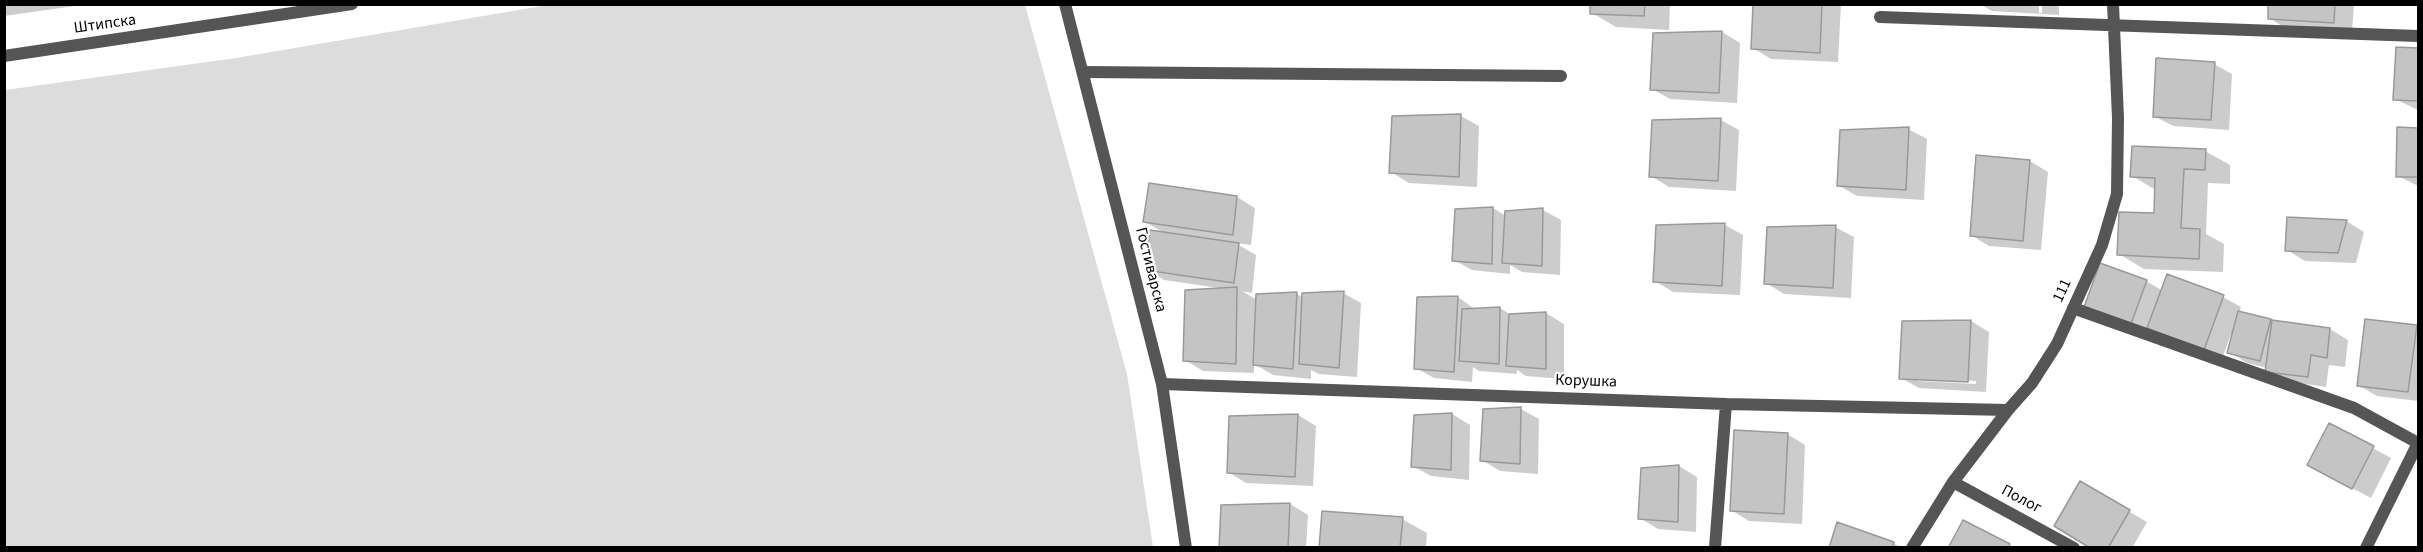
<!DOCTYPE html>
<meta charset="utf-8">
<style>
body{margin:0}
#map{position:relative;width:2423px;height:552px;overflow:hidden;background:#fff;font-family:"Source Sans 3",sans-serif}
canvas{display:block}
.frame{position:absolute;inset:0;border:6px solid #000;pointer-events:none}
</style>
<div id="map">
<canvas width="2423" height="552"></canvas>
<div class="frame"></div>
</div>
<script>
const c = document.querySelector('canvas').getContext('2d');
c.lineJoin = 'round';
function fill(path, color) { c.fillStyle = color; c.fill(path, 'evenodd'); }
const shape = rows => new Path2D(rows.map(r => 'M' + r).join(''));
function strokePath(path, color, width, dash) { c.strokeStyle = color; c.lineWidth = width; c.lineCap = dash ? 'butt' : 'round'; c.setLineDash(dash || []); c.stroke(path); }
function label(font, color, halo, rows, align = 'center') {
  c.font = font + ' "Source Sans 3",sans-serif'; c.lineWidth = 4.5; c.setLineDash([]); c.textBaseline = 'middle'; c.strokeStyle = halo; c.fillStyle = color; for (const [text, x, y, turn = 0] of rows) {
    c.save(); c.translate(x, y); c.rotate((+turn || 0) * Math.PI / 180); c.textAlign = isNaN(turn) ? turn : align; if (halo) c.strokeText(text, 0, 0); c.fillText(text, 0, 0); c.restore();
  }
}
const green = shape([
 [554,4,1025,5,1127,374,1153,547,5,547,5,90,236,58]
]);
const shadow = shape([
 [4,4,89,4,4,16],
 [1592,4,1670,4,1669,30,1616,27,1592,13],
 [1754,4,1841,4,1838,62,1771,59,1753,48],
 [1980,4,2039,4,2039,13,2042,13,2042,4,2059,4,2059,15,1992,11],
 [2270,4,2354,4,2352,32,2287,29,2269,18],
 [1722,32,1740,43,1737,103,1670,99,1652,89],
 [2397,49,2418,50,2418,110,2395,99],
 [2214,64,2232,74,2229,130,2173,126,2154,116],
 [1461,116,1479,126,1477,187,1409,183,1391,172],
 [1721,120,1739,130,1736,191,1669,187,1651,176],
 [2399,128,2418,129,2418,186,2398,176],
 [1908,129,1927,139,1924,200,1857,196,1838,185],
 [2205,151,2230,165,2230,184,2208,183,2206,234,2224,244,2223,272,2144,269,2119,254,2155,215,2156,190,2132,176],
 [2030,161,2048,172,2041,250,1989,246,1971,235],
 [1237,197,1255,208,1251,245,1235,243,1256,255,1252,293,1242,291,1257,300,1297,294,1303,298,1343,293,1361,303,1357,377,1319,374,1311,370,1311,379,1273,375,1254,364,1254,373,1203,371,1185,360,1219,288,1164,280,1146,269,1166,234,1145,222],
 [1493,208,1506,216,1543,210,1561,220,1560,275,1522,272,1510,265,1510,274,1472,270,1454,260],
 [2346,221,2364,232,2356,263,2305,261,2287,250],
 [1725,225,1743,235,1740,295,1673,292,1655,281,1657,227],
 [1835,227,1854,237,1851,298,1784,294,1766,283],
 [2146,281,2163,291,2223,297,2241,307,2239,313,2272,322,2330,329,2348,340,2345,367,2329,365,2326,387,2285,381,2267,371,2267,368,2247,363,2229,352,2234,335,2231,334,2222,359,2104,317],
 [1458,297,1476,310,1500,308,1513,316,1546,313,1564,324,1564,379,1526,376,1517,370,1517,374,1479,371,1473,367,1472,382,1434,378,1416,368],
 [1971,321,1989,332,1986,392,1919,388,1901,378],
 [1918,378,1976,381,1976,384,1918,381],
 [2416,326,2418,328,2418,401,2377,396,2358,385],
 [1521,409,1539,419,1538,474,1500,471,1482,460],
 [1452,414,1470,425,1469,480,1431,476,1413,466],
 [1298,415,1316,426,1313,486,1246,483,1228,472,1230,418],
 [2330,425,2391,458,2371,498,2327,475],
 [1787,434,1805,445,1802,524,1749,521,1731,510],
 [1679,466,1697,477,1696,532,1658,529,1640,518],
 [2080,483,2147,522,2132,548,2093,548],
 [1290,504,1308,515,1306,548,1221,548],
 [1402,519,1427,533,1426,548,1321,548],
 [1838,524,1894,543,1901,548,1831,548]
]);
const building = shape([
 [1590,4,1645,4,1644,16,1590,14,1590,4],
 [1753,4,1822,4,1820,53,1751,49,1753,4],
 [2268,4,2335,4,2334,23,2268,19,2268,4],
 [1722,31,1719,93,1650,90,1653,33,1722,31],
 [2396,47,2418,48,2418,101,2393,100,2396,47],
 [2156,58,2215,62,2211,120,2153,117,2156,58],
 [1461,114,1459,177,1389,173,1392,116,1461,114],
 [1721,118,1718,181,1649,177,1652,120,1721,118],
 [1909,127,1906,190,1837,186,1840,130,1909,127],
 [2397,127,2418,128,2418,177,2396,177,2397,127],
 [2132,146,2206,149,2205,170,2184,169,2181,228,2200,229,2199,259,2117,255,2119,212,2154,213,2155,178,2130,177,2132,146],
 [1976,155,2030,160,2023,241,1970,236,1976,155],
 [1149,183,1237,196,1233,235,1143,222,1149,183],
 [1493,207,1492,264,1452,261,1455,209,1493,207],
 [1543,208,1542,266,1502,263,1505,211,1543,208],
 [2287,217,2347,220,2338,253,2285,251,2287,217],
 [1725,223,1722,286,1653,282,1656,225,1725,223],
 [1836,225,1833,288,1764,284,1767,227,1836,225],
 [1150,230,1239,243,1234,283,1145,270,1150,230],
 [2100,263,2147,280,2131,324,2084,307,2100,263],
 [2167,274,2224,295,2204,350,2147,328,2167,274],
 [1237,287,1236,364,1183,361,1185,290,1237,287],
 [1344,291,1339,368,1299,364,1302,293,1344,291],
 [1297,292,1293,369,1253,365,1256,294,1297,292],
 [1458,296,1454,372,1414,369,1417,297,1458,296],
 [1500,307,1499,364,1459,361,1462,309,1500,307],
 [2238,311,2271,319,2260,361,2227,353,2238,311],
 [1546,312,1546,369,1506,366,1509,314,1546,312],
 [2365,319,2417,325,2408,392,2357,386,2365,319],
 [1971,320,1968,382,1899,379,1902,321,1971,320],
 [2272,320,2330,328,2327,358,2311,355,2308,377,2265,372,2272,320],
 [1521,407,1520,464,1480,461,1483,409,1521,407],
 [1452,413,1451,470,1411,467,1414,415,1452,413],
 [1298,414,1295,477,1227,473,1229,416,1298,414],
 [2329,423,2374,446,2352,489,2307,465,2329,423],
 [1734,430,1788,433,1784,514,1730,511,1734,430],
 [1679,465,1678,522,1638,519,1641,468,1679,465],
 [2080,481,2130,510,2108,548,2090,548,2054,526,2080,481],
 [1290,503,1288,548,1219,548,1221,505,1290,503],
 [1322,511,1403,517,1400,548,1319,548,1322,511],
 [1963,520,2010,544,2008,548,1948,548,1963,520],
 [1837,522,1894,542,1892,548,1829,548,1837,522]
]);
const minor = shape([
 [1880,17,2418,36],
 [4,56,352,4],
 [1083,72,1561,76],
 [2073,308,2354,408,2418,443,2366,548],
 [1162,384,1726,404,2008,410],
 [1953,482,2074,548],
 [1715,548,1726,404],
 [1912,548,1953,482,2008,410,2032,383,2057,344,2102,245,2117,194,2118,118,2113,4]
]);
const tertiary = shape([
 [1065,4,1162,384,1186,548]
]);
const streetNames = [
 ["Штипска",105,25,-8],
 ["Гостиварска",1150,270,76],
 ["111",2063,291,-65],
 ["Корушка",1586,382,2],
 ["Полог",2021,500,28]
];
fill(green, '#dcdcdc');
fill(shadow, '#0003');
fill(building, '#c4c4c4');
strokePath(building, '#999', 1.5);
strokePath(minor, '#555', 12);
strokePath(tertiary, '#555', 12);
label('16px', '#000', '#fff', streetNames);
</script>
